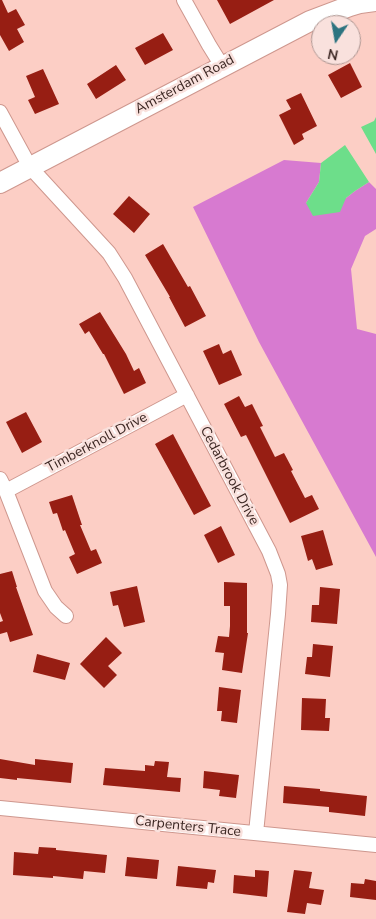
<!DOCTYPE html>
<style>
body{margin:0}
#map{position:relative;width:376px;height:919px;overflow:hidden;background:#fccec5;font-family:"Nunito Sans",sans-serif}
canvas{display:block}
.north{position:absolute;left:311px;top:15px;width:50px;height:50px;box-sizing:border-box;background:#f9e1dd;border:1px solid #ad9692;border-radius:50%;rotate:192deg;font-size:14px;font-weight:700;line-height:20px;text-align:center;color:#3b2622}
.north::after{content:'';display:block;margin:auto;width:18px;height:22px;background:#2d7480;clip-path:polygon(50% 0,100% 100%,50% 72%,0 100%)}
</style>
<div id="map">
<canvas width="376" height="919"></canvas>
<div class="north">N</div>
</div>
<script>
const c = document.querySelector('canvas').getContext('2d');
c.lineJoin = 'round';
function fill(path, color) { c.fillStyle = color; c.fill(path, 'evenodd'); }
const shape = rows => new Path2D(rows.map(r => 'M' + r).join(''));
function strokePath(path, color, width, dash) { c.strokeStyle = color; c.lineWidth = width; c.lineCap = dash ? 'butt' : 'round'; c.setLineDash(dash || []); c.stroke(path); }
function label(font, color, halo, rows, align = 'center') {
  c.font = font + ' "Nunito Sans",sans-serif'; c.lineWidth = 5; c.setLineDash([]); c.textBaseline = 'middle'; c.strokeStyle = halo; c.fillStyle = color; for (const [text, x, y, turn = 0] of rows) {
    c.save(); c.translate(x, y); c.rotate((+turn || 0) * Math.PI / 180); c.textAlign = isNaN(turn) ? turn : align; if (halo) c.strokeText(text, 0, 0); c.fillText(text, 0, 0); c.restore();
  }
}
const forest = shape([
 [284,160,321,163,319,182,306,203,346,198,355,191,369,182,376,189,376,229,365,236,351,269,357,329,376,334,376,557,259,342,193,207]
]);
const water = shape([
 [376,117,376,154,361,127,374,121],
 [345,145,369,182,355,191,346,198,340,212,313,216,306,203,319,182,321,163]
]);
const building = shape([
 [0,0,2,0,8,13,16,9,25,25,17,29,24,42,9,51,0,35],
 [217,0,274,0,230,24],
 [163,33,173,50,145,65,135,48],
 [350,63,362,87,341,98,328,75],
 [116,65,126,80,96,99,87,84],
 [43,69,59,104,35,114,28,100,35,97,26,76],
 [301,93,317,126,302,134,304,139,294,145,279,115,291,109,286,100],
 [129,196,150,214,134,233,113,214],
 [163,244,188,287,190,286,206,316,185,327,169,297,170,297,145,255],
 [100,312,126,354,134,371,139,368,146,383,124,394,104,354,103,354,89,331,85,334,79,324],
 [219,344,223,354,231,350,242,375,219,385,203,351],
 [239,396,245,407,252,404,263,426,260,427,275,457,284,453,293,470,291,471,305,498,312,495,319,509,290,523,246,435,241,437,224,404],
 [26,412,42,442,22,453,6,422],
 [173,434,211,506,194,515,155,444],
 [72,495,82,525,80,525,91,551,96,549,102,563,77,574,69,557,75,554,65,530,63,531,57,513,53,514,49,502],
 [221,526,235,555,218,563,204,535],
 [323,530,333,565,316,570,312,559,308,561,301,536],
 [12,571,17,587,16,587,33,635,10,642,7,632,0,634,0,622,3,621,0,613,0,574],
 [224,582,247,583,247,633,248,633,242,673,222,670,224,653,215,652,218,636,229,637,230,626,230,606,224,606],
 [137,586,145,622,124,627,118,605,113,606,110,592],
 [320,587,340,589,337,624,311,622,312,605,319,605],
 [106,637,122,653,108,666,117,675,104,688,80,664],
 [313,644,333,646,330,677,305,674,307,657,312,657],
 [37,654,70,663,65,680,33,672],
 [219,687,241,690,237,723,221,721,222,711,217,711],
 [302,698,326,699,325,718,330,718,329,731,301,730],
 [0,759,35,765,35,759,73,763,71,783,17,778,17,780,0,778],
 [155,761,169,762,167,777,181,778,180,792,103,785,105,768,145,771,145,765,154,766],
 [204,771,239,775,236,798,219,796,220,790,203,788],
 [284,786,320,789,320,791,367,796,365,816,329,812,329,807,283,803],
 [39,847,56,848,56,850,107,855,105,873,84,871,83,879,53,876,53,878,13,875,14,852,38,854],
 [127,857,159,860,157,879,125,876],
 [178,866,216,870,214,883,208,882,207,889,176,886],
 [255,870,269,871,267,897,233,893,234,875,255,877],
 [294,870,312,872,309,888,324,890,321,905,307,903,305,914,287,912],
 [365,879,376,881,376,900,350,897,351,883,364,884]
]);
const minor = shape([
 [184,0,209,45,222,66],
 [0,112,30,167,109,253,125,278,269,551,278,574,280,585,278,614,256,833],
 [0,479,6,491,45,591,56,607,66,616],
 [6,491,187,395],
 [0,808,376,845]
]);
const secondary = shape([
 [0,183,310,21,350,6,360,3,376,1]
]);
const streetNames = [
 ["Amsterdam Road",185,85,-28],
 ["Timberknoll Drive",97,443,-28],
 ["Cedarbrook Drive",229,476,62],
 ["Carpenters Trace",188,827,6]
];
fill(forest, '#d77ad0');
fill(water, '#6dde8a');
fill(building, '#971e13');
strokePath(minor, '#ce978e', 16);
strokePath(secondary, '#ce978e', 22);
strokePath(minor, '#fff', 14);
strokePath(secondary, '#fff', 20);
label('14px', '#3b2622', '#f9e1dd', streetNames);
</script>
